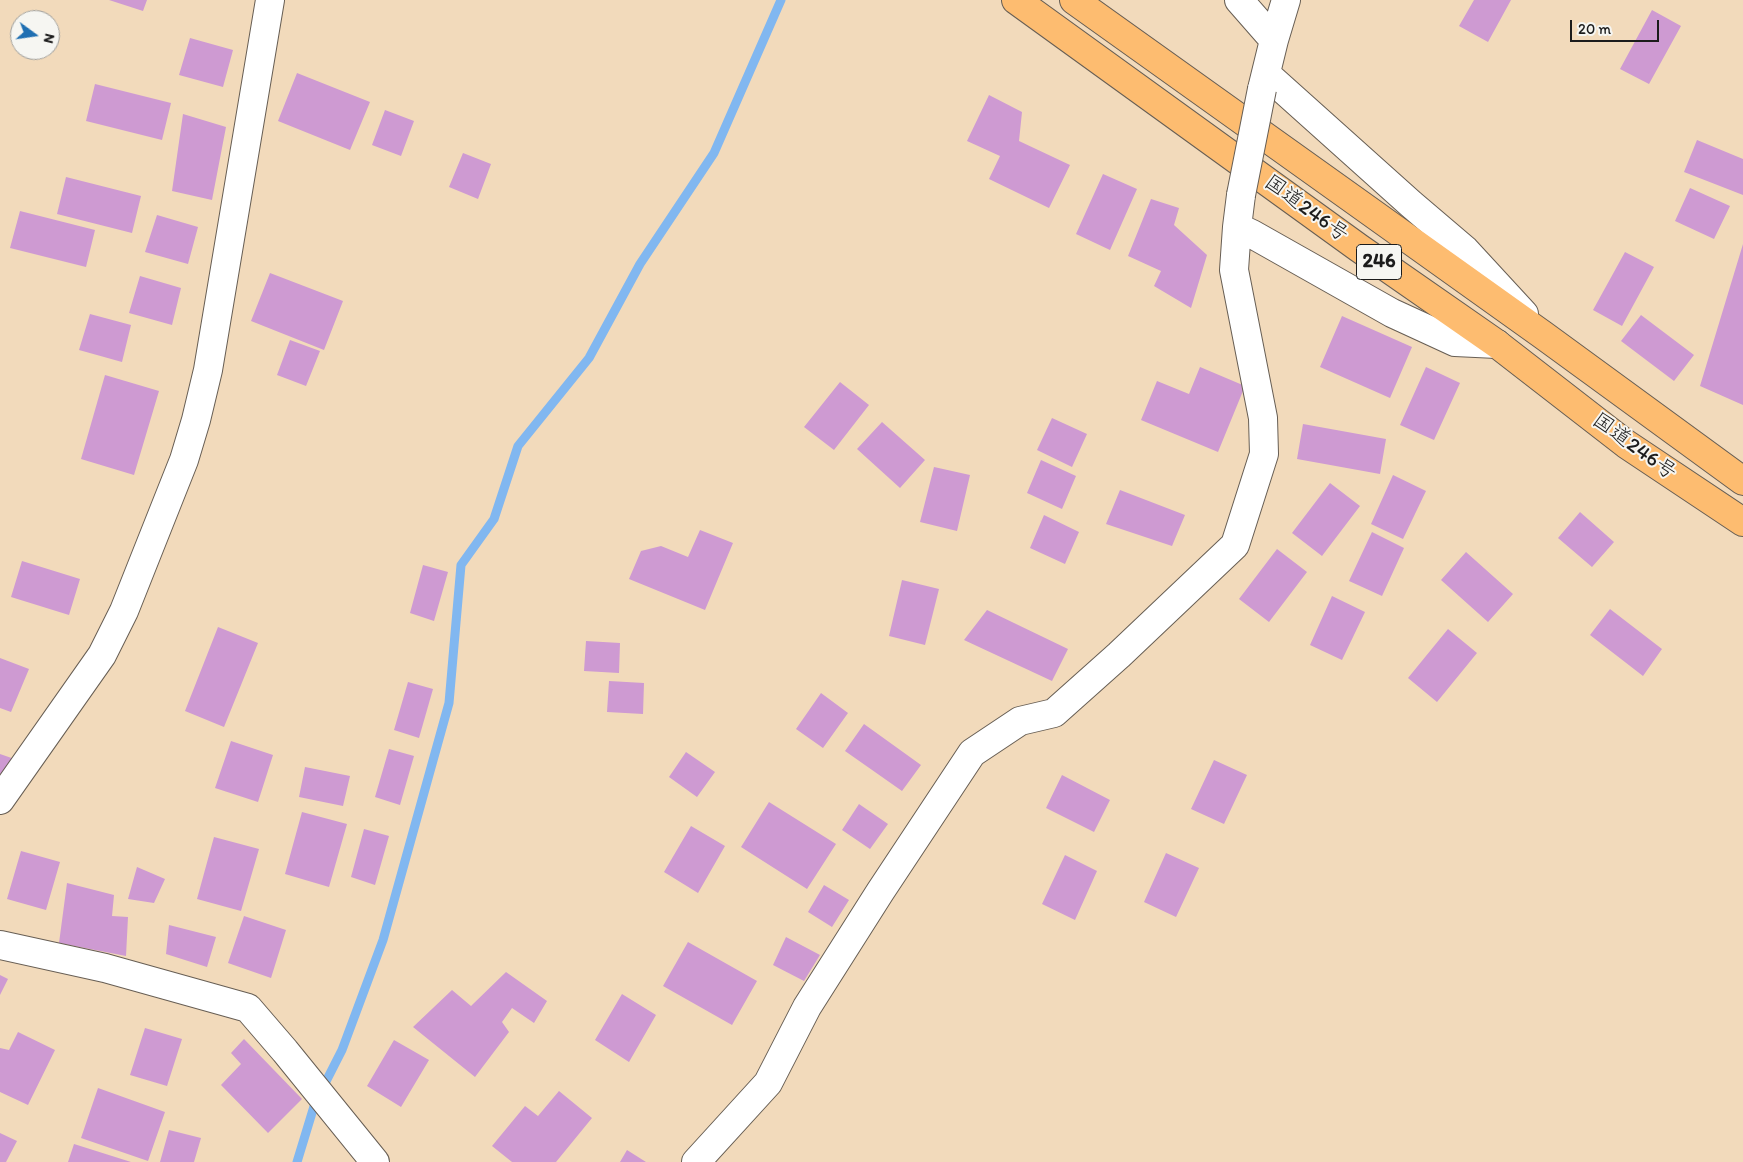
<!DOCTYPE html>
<meta charset="utf-8">
<style>
body{margin:0}
#map{position:relative;width:1743px;height:1162px;overflow:hidden;background:#f2dabb;font-family:Itim,sans-serif}
canvas{display:block}
.north{position:absolute;left:10px;top:10px;width:50px;height:50px;box-sizing:border-box;background:#f6f6f2;border:1px solid #9f9f9c;border-radius:50%;rotate:104deg;font-size:14px;font-weight:700;line-height:20px;text-align:center;color:#1c1c1c}
.north::after{content:'';display:block;margin:auto;width:18px;height:22px;background:#1f6fb2;clip-path:polygon(50% 0,100% 100%,50% 72%,0 100%)}
.scale{position:absolute;left:1570px;top:20px;width:89px;height:22px;box-sizing:border-box;border:2px solid #1c1c1c;border-top:0;padding-left:6px;font-size:15px;line-height:18px;white-space:nowrap;color:#1c1c1c;-webkit-text-stroke:4px #f6f6f2;paint-order:stroke}
</style>
<div id="map">
<canvas width="1743" height="1162"></canvas>
<div class="north">N</div>
<div class="scale">20 m</div>
</div>
<script>
const c = document.querySelector('canvas').getContext('2d');
c.lineJoin = 'round';
const shape = rows => new Path2D(rows.map(r => 'M' + r).join(''));
function strokePath(path, color, width, dash) { c.strokeStyle = color; c.lineWidth = width; c.lineCap = dash ? 'butt' : 'round'; c.setLineDash(dash || []); c.stroke(path); }
function fill(path, color) { c.fillStyle = color; c.fill(path, 'evenodd'); }
function label(font, color, halo, rows, align = 'center') {
  c.font = font + ' Itim,"Klee One",sans-serif'; c.lineWidth = 4; c.setLineDash([]); c.textBaseline = 'middle'; c.strokeStyle = halo; c.fillStyle = color; for (const [text, x, y, turn = 0] of rows) {
    c.save(); c.translate(x, y); c.rotate((+turn || 0) * Math.PI / 180); c.textAlign = isNaN(turn) ? turn : align; if (halo) c.strokeText(text, 0, 0); c.fillText(text, 0, 0); c.restore();
  }
}
const stream = shape([
 [297,1162,315,1103,342,1050,383,940,449,703,461,565,494,519,518,446,589,358,640,264,714,153,781,0]
]);
const building = shape([
 [109,0,147,0,143,11],
 [1474,0,1511,0,1488,42,1459,26],
 [1652,10,1681,26,1649,84,1620,69],
 [190,38,233,50,223,87,179,75],
 [297,73,370,102,350,150,278,121],
 [95,84,171,103,162,140,86,121],
 [989,95,1022,112,1019,141,1070,165,1049,208,989,179,1000,156,967,141],
 [385,110,414,121,401,156,372,145],
 [183,114,226,127,212,200,172,191],
 [1697,140,1743,159,1743,195,1684,172],
 [463,153,491,164,478,199,449,187],
 [1103,174,1137,189,1110,250,1076,234],
 [66,177,141,196,132,233,57,214],
 [1690,188,1730,206,1714,239,1675,221],
 [1151,199,1179,208,1174,225,1207,255,1191,308,1154,286,1161,271,1128,256],
 [20,211,95,230,86,267,10,248],
 [157,215,198,227,188,264,145,252],
 [1743,244,1743,405,1700,386],
 [1625,252,1654,267,1622,326,1593,310],
 [270,273,343,301,324,350,251,321],
 [140,276,181,288,172,325,129,313],
 [90,314,131,325,122,362,79,350],
 [1641,315,1694,355,1674,381,1621,341],
 [1342,316,1412,347,1390,398,1320,367],
 [290,340,320,351,306,386,277,375],
 [1200,367,1245,386,1218,452,1141,420,1157,381,1189,394],
 [1426,367,1460,383,1434,440,1400,425],
 [105,375,159,391,134,475,81,459],
 [840,382,869,405,834,450,804,427],
 [1052,418,1087,434,1072,467,1037,450],
 [882,422,925,460,900,488,857,449],
 [1303,424,1386,439,1380,474,1297,459],
 [1041,460,1076,476,1062,509,1027,493],
 [934,467,970,475,957,531,920,522],
 [1393,475,1426,491,1403,539,1371,524],
 [1330,483,1360,506,1322,556,1292,533],
 [1120,490,1185,515,1172,546,1106,524],
 [1580,512,1614,542,1592,567,1558,538],
 [1044,515,1079,532,1065,564,1030,548],
 [700,530,733,543,705,610,629,579,641,551,661,546,688,557],
 [1372,532,1404,548,1382,596,1349,581],
 [1277,549,1307,572,1269,622,1239,599],
 [1466,552,1513,594,1488,622,1441,580],
 [22,561,80,579,69,615,11,597],
 [423,565,448,572,434,621,410,613],
 [902,580,939,589,925,645,889,636],
 [1332,596,1365,612,1342,660,1310,645],
 [1610,609,1662,649,1643,676,1590,635],
 [987,610,1068,649,1052,681,964,640],
 [218,627,258,643,224,727,185,711],
 [1448,629,1477,653,1437,702,1408,678],
 [586,641,620,643,619,673,584,671],
 [0,658,29,669,11,712,0,708],
 [609,681,644,683,643,714,607,712],
 [408,682,433,689,419,738,394,730],
 [821,693,848,713,823,748,796,729],
 [864,724,921,765,902,791,845,751],
 [231,741,273,755,258,802,215,788],
 [389,749,414,756,400,805,375,797],
 [686,752,715,772,697,797,669,777],
 [0,754,26,763,0,782],
 [1214,760,1247,775,1224,824,1191,809],
 [305,767,350,776,343,806,299,797],
 [1062,775,1110,800,1094,832,1046,808],
 [769,802,836,844,807,889,741,847],
 [859,804,888,824,870,849,842,830],
 [302,812,347,824,329,887,285,874],
 [691,826,725,846,698,893,664,872],
 [364,829,389,836,375,885,351,877],
 [214,837,259,849,241,911,197,899],
 [21,851,60,862,46,910,7,899],
 [1166,853,1199,868,1176,917,1144,902],
 [1065,855,1097,871,1075,920,1042,904],
 [137,867,165,879,154,903,128,899],
 [67,883,114,895,112,916,128,917,126,956,59,943],
 [824,885,849,900,832,927,808,912],
 [244,916,286,930,271,978,228,963],
 [169,925,216,937,207,967,166,954],
 [786,937,820,955,804,981,773,965],
 [688,942,757,981,732,1025,663,986],
 [506,972,547,1001,534,1023,512,1008,502,1022,509,1032,475,1077,413,1027,452,990,471,1006],
 [0,975,8,979,0,995],
 [622,994,656,1015,629,1062,595,1040],
 [145,1028,182,1039,167,1086,130,1075],
 [18,1032,55,1050,28,1105,0,1092,0,1048,9,1050],
 [244,1039,302,1099,268,1133,221,1085,241,1064,231,1053],
 [394,1040,429,1060,401,1107,367,1086],
 [98,1088,165,1112,148,1161,81,1138],
 [559,1091,592,1118,556,1162,512,1162,492,1146,525,1106,538,1116],
 [169,1130,201,1138,194,1162,160,1162],
 [0,1133,17,1141,6,1162,0,1162],
 [74,1144,131,1162,68,1162],
 [627,1150,646,1162,620,1162]
]);
const minor = shape([
 [1239,0,1274,40],
 [1266,74,1411,204,1465,250,1524,314],
 [1262,89,1274,40,1286,0],
 [1237,227,1252,234,1392,313,1455,342,1497,344],
 [696,1162,768,1083,807,1007,880,892,972,753,1020,721,1054,713,1119,655,1235,545,1264,454,1263,418,1234,270,1237,227,1241,195]
]);
const tertiary = shape([
 [0,800,102,655,124,611,184,460,196,420,208,370,270,0],
 [0,945,105,968,248,1008,285,1051,375,1162]
]);
const trunk = shape([
 [1016,0,1359,248,1497,344,1626,444,1743,522],
 [1074,0,1543,335,1743,481]
]);
const minorBridge = shape([
 [1241,195,1262,89]
]);
const shields = [
 [1379,262,45]
];
const shieldNames = [
 ["246",1379,262]
];
const streetNames = [
 ["国道246号",1306,209,36],
 ["国道246号",1634,447,36]
];
strokePath(stream, '#81b7f0', 9);
fill(building, '#ce9ad2');
strokePath(minor, '#675e54', 30);
strokePath(tertiary, '#675e54', 30);
strokePath(trunk, '#675e54', 30);
strokePath(minor, '#fff', 28);
strokePath(tertiary, '#fff', 28);
strokePath(trunk, '#fdbc70', 28);
strokePath(minorBridge, '#675e54', 30, []);
strokePath(minorBridge, '#fff', 28);
for (const [x, y, w] of shields) { const box = new Path2D(); box.roundRect(x - w / 2, y - 17.5, w, 35, 4); c.fillStyle = '#f6f6f2'; c.fill(box); strokePath(box, '#1c1c1c', 1); }
label('bold 20px', '#1c1c1c', null, shieldNames);
label('21px', '#1c1c1c', '#f6f6f2', streetNames);
</script>
